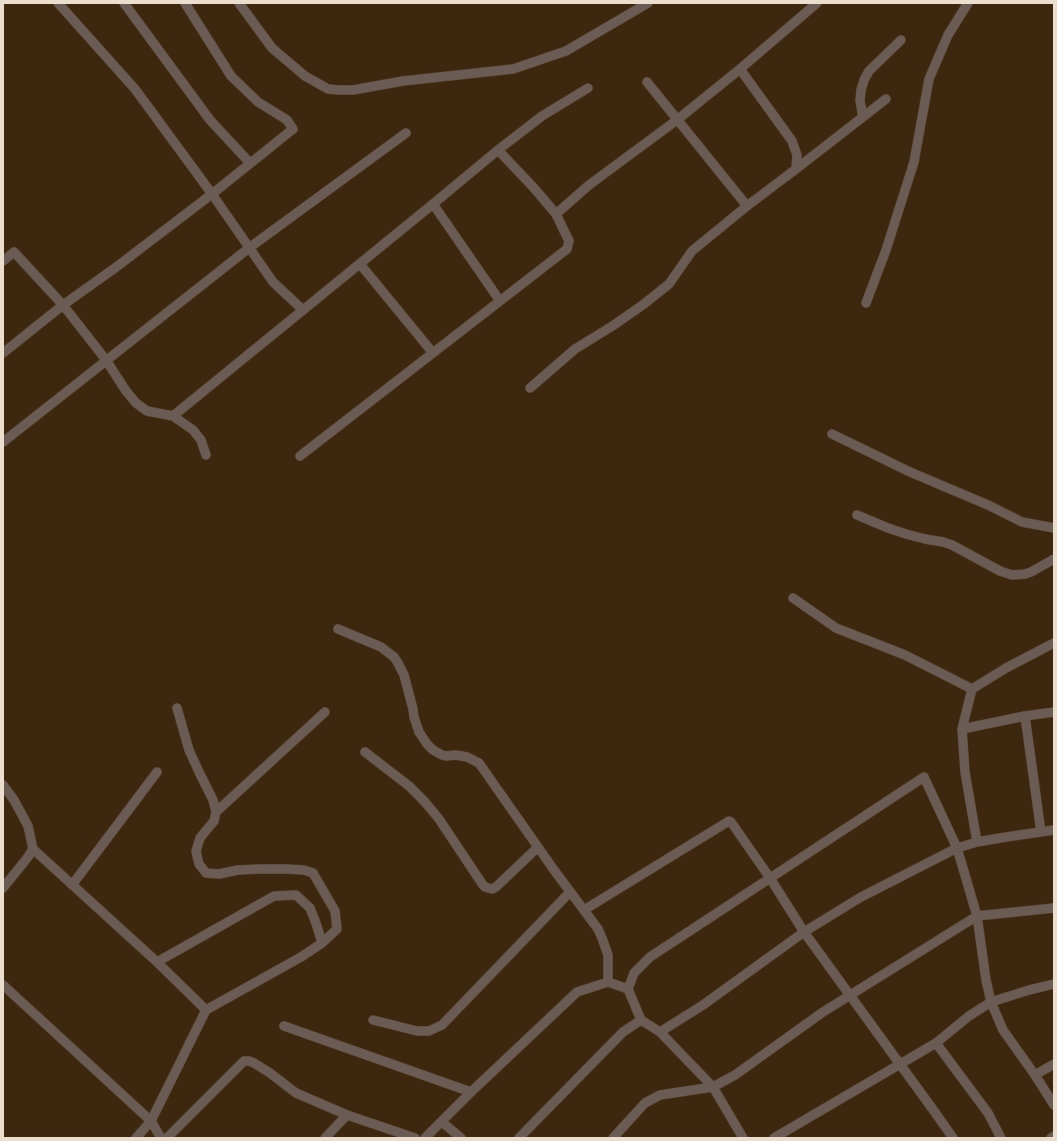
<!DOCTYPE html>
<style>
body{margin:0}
#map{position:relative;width:1057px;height:1141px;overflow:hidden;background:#3d280f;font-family:Overpass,sans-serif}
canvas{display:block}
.frame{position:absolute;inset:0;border:4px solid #ecdecf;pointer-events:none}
</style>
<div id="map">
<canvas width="1057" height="1141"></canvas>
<div class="frame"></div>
</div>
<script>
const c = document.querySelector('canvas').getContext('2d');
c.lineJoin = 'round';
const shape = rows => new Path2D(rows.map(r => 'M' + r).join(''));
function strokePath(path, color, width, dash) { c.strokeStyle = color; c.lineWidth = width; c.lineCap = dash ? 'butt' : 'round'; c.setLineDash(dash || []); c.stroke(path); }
const street = shape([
 [58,3,135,89,212,194,273,282,303,310],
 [124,3,210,120,250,163],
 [239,3,272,48,305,76,328,89,339,90,353,90,403,81,513,69,566,51,648,3],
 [647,82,747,206],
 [863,117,860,101,861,90,864,80,869,71,901,40],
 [796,169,886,99],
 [433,204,500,301],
 [556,214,589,185,677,120,740,69,817,3],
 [3,261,14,252,63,305,106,360,126,391,136,403,147,411,173,416,193,430,201,440,206,455],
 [360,264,433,353],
 [866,303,886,250,914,162,929,79,948,35,968,3],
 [3,353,63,305,115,268,212,194,293,129,287,120,258,102,231,76,185,3],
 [530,388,575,349,614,325,644,304,669,284,692,251,747,206,796,169,797,155,792,141,740,69],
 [173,416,433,204,498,150,542,116,588,88],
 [832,434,910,472,988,505,1022,522,1054,528],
 [3,442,249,248,406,133],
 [300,456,567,249,569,241,556,214,534,188,498,150],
 [857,515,888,528,906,534,925,539,943,542,952,545,1000,571,1012,575,1025,574,1031,572,1054,559],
 [793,598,836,628,905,655,972,689],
 [338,629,381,647,394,657,398,663,404,675,413,709,414,717,419,732,427,744,433,750,442,755,446,756,456,755,467,757,479,763,554,870,598,929,602,938,608,955,608,982],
 [1025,716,1041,832],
 [962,729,972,689,1006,668,1054,643],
 [365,752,409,786,425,802,439,819,483,885,485,887,492,889,496,887,538,847],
 [3,785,14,800,28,826,33,849,157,962,206,1010],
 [216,812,325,712],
 [977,842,965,772,962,729,1025,716,1054,712],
 [72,885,157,772],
 [3,888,28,857,33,849],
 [584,910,729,821,731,822,770,878,804,932,934,1111,953,1138],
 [157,962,274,896,296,895,310,908,317,926,322,943],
 [3,985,151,1121,161,1138],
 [628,989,634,973,650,957,924,777,957,848,977,916,986,980,991,1002,1003,1030,1035,1075,1054,1105],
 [373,1020,417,1031,429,1031,442,1025,570,892],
 [284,1026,471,1092],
 [660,1032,703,1005,804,932,861,897,957,848,977,842,1006,837,1054,830],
 [936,1043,988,1113,1001,1138],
 [1035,1075,1054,1064],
 [442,1122,461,1138],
 [136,1138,151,1121,206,1010,301,957,322,943,337,929,335,911,313,873,304,870,286,869,260,869,238,870,219,874,206,873,199,864,196,851,200,838,214,821,216,812,213,800,199,772,189,750,177,708],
 [167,1138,244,1061,249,1061,254,1063,270,1073,296,1093,347,1115,415,1138],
 [325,1138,347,1115],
 [425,1138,471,1092,577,992,608,982,628,989,641,1020,660,1032,713,1087,743,1138],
 [519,1138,623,1032,641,1020],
 [613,1138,645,1103,660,1095,713,1087,735,1075,823,1012,977,916,1054,908],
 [774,1138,936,1043,969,1016,991,1002,1029,990,1054,984],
 [1051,1138,1054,1136]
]);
strokePath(street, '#59452e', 10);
strokePath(street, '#6a5b54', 9);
</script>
